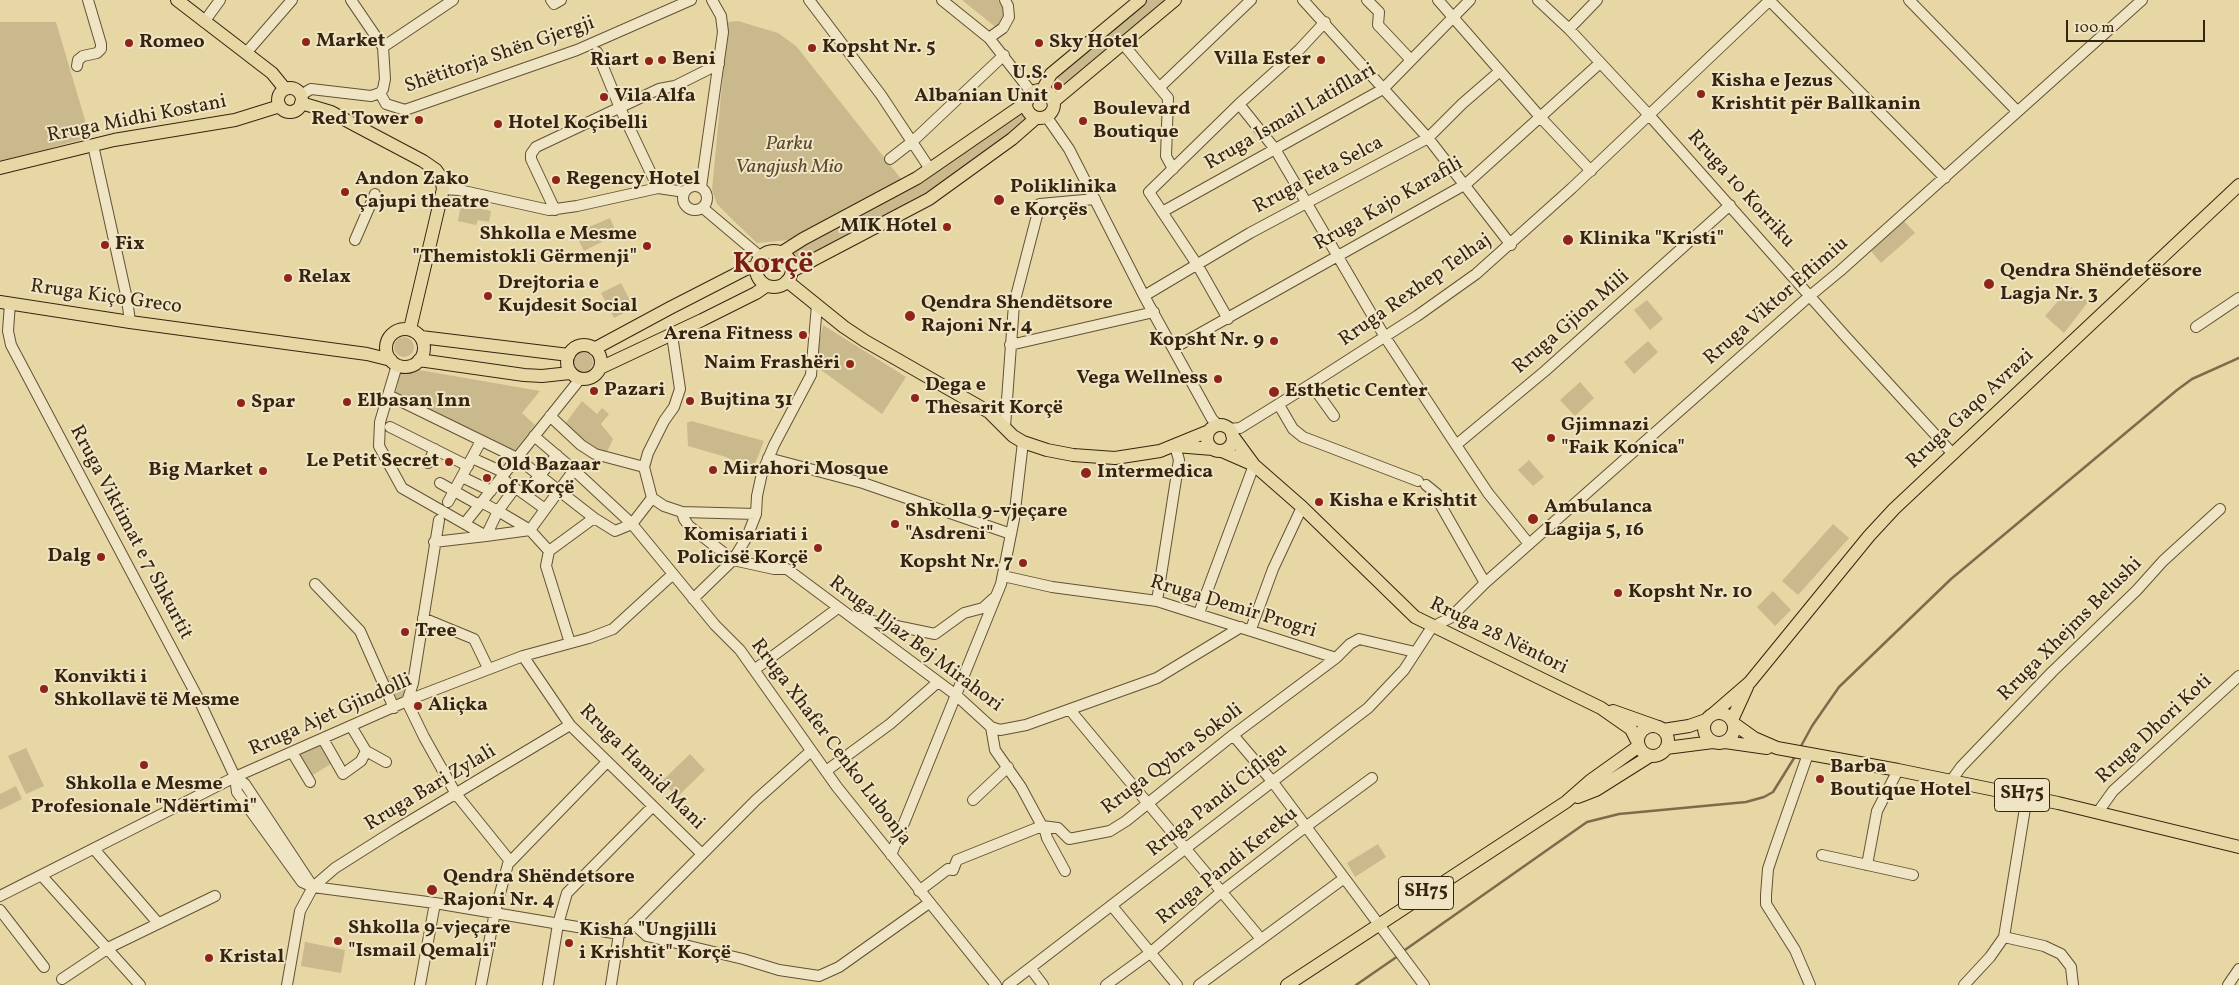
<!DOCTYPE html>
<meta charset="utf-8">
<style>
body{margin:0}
#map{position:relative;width:2239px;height:985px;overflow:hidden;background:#e7d7a5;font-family:Vollkorn,serif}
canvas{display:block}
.scale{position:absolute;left:2066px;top:20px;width:139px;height:22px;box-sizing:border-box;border:2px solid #372410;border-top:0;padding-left:6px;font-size:15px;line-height:18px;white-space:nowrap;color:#372410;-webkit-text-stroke:4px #efe5c4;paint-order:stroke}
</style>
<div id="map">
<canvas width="2239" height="985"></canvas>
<div class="scale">100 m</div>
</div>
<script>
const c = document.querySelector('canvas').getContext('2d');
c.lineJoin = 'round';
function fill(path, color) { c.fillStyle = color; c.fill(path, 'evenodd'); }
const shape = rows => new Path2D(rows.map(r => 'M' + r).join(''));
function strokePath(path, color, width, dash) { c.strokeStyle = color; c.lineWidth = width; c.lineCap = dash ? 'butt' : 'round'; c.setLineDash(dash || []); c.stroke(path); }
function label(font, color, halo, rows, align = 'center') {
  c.font = font + ' Vollkorn,serif'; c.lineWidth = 4; c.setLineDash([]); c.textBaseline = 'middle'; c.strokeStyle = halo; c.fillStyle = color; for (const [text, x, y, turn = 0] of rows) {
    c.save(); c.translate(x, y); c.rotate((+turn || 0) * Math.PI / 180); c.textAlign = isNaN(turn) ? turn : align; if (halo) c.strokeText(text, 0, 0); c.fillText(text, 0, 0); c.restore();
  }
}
const green = shape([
 [962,0,998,0,1005,12,998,29],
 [1144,0,1172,0,1065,87,1054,74],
 [738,21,778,33,796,46,902,180,790,240,757,243,734,221,717,204,712,190,728,22],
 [0,22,56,22,90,137,0,162],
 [1024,105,1034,118,950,183,794,269,785,253],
 [461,205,491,211,489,222,478,220,476,225,458,221],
 [610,218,617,234,584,251,575,233],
 [1904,221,1915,233,1881,263,1871,251],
 [621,283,634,308,614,318,601,293],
 [2071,286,2088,302,2064,333,2045,316],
 [1647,300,1663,319,1650,330,1634,310],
 [823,325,906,377,882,414,814,365],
 '394 347a10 10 0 1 1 20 0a10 10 0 1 1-20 0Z',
 [1648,341,1658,352,1634,374,1624,362],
 '573 362a10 10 0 1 1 20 0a10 10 0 1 1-20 0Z',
 [402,367,540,391,522,413,535,425,514,452,395,395],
 [1580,382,1594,398,1575,416,1560,400],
 [582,401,597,414,602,408,609,414,601,424,613,439,606,454,595,451,565,424],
 [691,421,764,441,753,469,726,457,688,446,687,423],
 [1529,460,1544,477,1533,486,1518,470],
 [1833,524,1849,538,1798,595,1782,581],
 [1773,591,1791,610,1775,626,1757,607],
 [405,673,404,698,397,700,387,676],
 [323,743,334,762,311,776,299,754],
 [26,748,44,786,26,794,8,756],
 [690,754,705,770,677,797,662,781],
 [16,786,22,799,0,810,0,794],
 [1378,844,1386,857,1355,877,1347,863],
 [305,942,345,950,341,973,301,966]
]);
const stream = shape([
 [1800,748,1812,726,1839,687,1951,579,2177,390,2192,379,2239,358],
 [1402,952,1587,822,1619,814,1746,802,1764,797,1773,792,1796,755],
 [1356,985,1398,956]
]);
const minor = shape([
 [351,0,383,47],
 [551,0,554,4,561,0],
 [809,0,881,95,930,169],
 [942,0,989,38,1032,93],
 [1303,0,1428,138,1511,245],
 [1367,0,1379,12,1378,25,1411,60],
 [1438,0,1541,118,1591,171],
 [1538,0,1569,29,1649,115,1846,337,1952,453],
 [1769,0,1945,178],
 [1909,0,2017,111],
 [204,22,220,0],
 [1569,29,1597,0],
 [989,38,1003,28,1009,17,1008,6,1005,0],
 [1123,44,1168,98,1166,156,1173,169],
 [383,47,453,0],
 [597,52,620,108,658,188],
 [246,53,292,0],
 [77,66,78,60,83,56,97,53,101,49,101,44,88,0],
 [1160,87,1251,0],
 [380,93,386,104,405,110,577,50,691,0],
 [301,95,311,89,371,96,380,93,383,89,385,79,383,47],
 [1239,104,1275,149,1385,337,1456,445,1488,493,1529,544],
 [1046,116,1069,149,1144,296,1212,419,1218,425],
 [93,145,127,299,130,322],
 [890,159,913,141,1004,55],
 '683 198a12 12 0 1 1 24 0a12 12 0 1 1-24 0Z',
 [701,187,723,32,721,16,712,0],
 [443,189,459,190,549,210,577,206,658,188,685,192],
 [703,208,761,257],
 [555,210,531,159,531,154,536,147,659,89,675,86,719,64],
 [1162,212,1383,89,1470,0],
 [355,240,375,194],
 [1144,296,1250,233,1428,138,1462,104,1500,71],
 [10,303,8,331,11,345,199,700,235,777,237,792,302,882,313,887,435,903,619,934,627,930,756,800,811,751],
 [1228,319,1198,266,1149,192,1239,104,1299,50,1325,22],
 [2196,327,2239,298],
 [1010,345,1154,312],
 [1174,348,1466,184,1600,63],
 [397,365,380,422,379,446,402,488,486,536,530,530,549,551,594,518],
 [1311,384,1334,416],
 [388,395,517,458,594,518,615,531,632,524,652,498,644,467,648,453,664,421,674,407,680,389,672,335],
 [1279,405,1293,429,1303,437,1418,481],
 [550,416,581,445,595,454,644,467],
 [390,427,468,466],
 [1005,427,1014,304,1040,204,1095,199],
 [1229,429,1240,428,1311,384,1417,316,1476,274,1572,188,1770,0],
 [534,436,574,470],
 [1456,445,1545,371,1730,205],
 [472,458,505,473],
 [768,458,863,483,1011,534],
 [428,463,435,449],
 [462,477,491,491],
 [440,483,479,505],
 [1426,485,1437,494,1440,504,1485,583],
 [520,491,545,509],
 [524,494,557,455],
 [652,498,664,506,682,512,756,514],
 [448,502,481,441],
 [481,502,498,511,515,488,501,478],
 [682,512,684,519,689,526,733,560,774,569,787,569,956,695,991,727,1000,730,1026,725,1157,678,1241,627],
 [439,520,413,683,407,702,424,737,456,794,510,861],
 [465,523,580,379],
 [434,542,486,536,498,511,530,530,574,470,632,524,715,625,740,650,837,787,996,985],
 [549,551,546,566,570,643],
 [1003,576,1052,587,1157,601,1336,658,1350,644,1359,639,1415,652],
 [315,584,360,631,394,708],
 [693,599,733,560,747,537,756,514,757,496,762,473,774,445,811,375,817,305],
 [1157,601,1179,460,1175,446],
 [1199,613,1254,465],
 [853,617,935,634,964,613,983,608,994,598],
 [423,618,474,639,488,668],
 [1251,629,1273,569,1302,507],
 [523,656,570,725,702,854],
 [754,670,838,608],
 [1070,710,1261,939],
 [351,726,366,751,386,762],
 [991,727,995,750,1021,787,1042,826,1058,828,1069,839,1110,831,1126,821,1233,735,1336,658],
 [1233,735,1272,781,1424,985],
 [323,739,343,774,361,761,366,751],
 [292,752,310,782],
 [1808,754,1774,851,1768,869,1766,895,1766,904,1795,950,1810,985],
 [826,771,890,724,938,682],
 [235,777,245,784,313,887],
 [1951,781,1961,767,2052,672,2137,590,2163,561,2220,509],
 [973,800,1008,767],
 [2098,812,2113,791,2239,676],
 [1044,827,1047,838,1065,871],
 [94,849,158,923],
 [891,855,1001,584,1014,519,1023,442],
 [1822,855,1913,875],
 [1867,865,1877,811,1898,770],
 [42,876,140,985],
 [919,891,948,869,953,870,957,860,1042,826],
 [0,896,235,777,416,697,523,656,589,638,613,629,673,574],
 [1112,906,1177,985],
 [0,910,44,967],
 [633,923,647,936,743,959,779,970,819,976],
 [2004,937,2044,946,2061,954,2071,967,2073,985],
 [1031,969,1043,985],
 [819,976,839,967,929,903],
 [62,979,110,947,215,896],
 [287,985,300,911,313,887,335,868,395,830,570,725],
 [420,985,435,903],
 [481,985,495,912,508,864,607,762],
 [548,985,558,924,567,893,653,806],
 [611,985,619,934],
 [1008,985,1368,708,1404,670,1432,627,1450,618,1485,583,1805,300,1840,271,2142,0],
 [1106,985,1150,953,1220,893,1296,834,1372,778],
 [1199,985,1343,879],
 [1964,985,1990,957,2004,937,2027,796],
 [2228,985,2239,969]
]);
const major = shape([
 [177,0,272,73,285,89],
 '278 100a12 12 0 1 1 24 0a12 12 0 1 1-24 0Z',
 '1026 104a14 14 0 1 1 28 0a14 14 0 1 1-28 0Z',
 [1042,91,1051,74,1140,0],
 [1053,102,1175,0],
 [301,103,331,112,355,125,423,161,436,170,441,177,443,189,410,329],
 [0,168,114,140,235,120,280,106],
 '756 269a18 18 0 1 1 36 0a18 18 0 1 1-36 0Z',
 [781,253,803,239,917,178,1027,102],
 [792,271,929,199,1012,139,1036,118],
 [787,281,844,327,865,341,989,412,1013,436,1023,442,1047,450,1073,455,1115,458,1160,451,1209,431],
 [0,302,130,322,367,354,391,360],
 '386 348a19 19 0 1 1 38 0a19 19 0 1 1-38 0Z',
 [421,337,569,355],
 '567 362a17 17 0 1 1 34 0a17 17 0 1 1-34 0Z',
 [594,349,670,308,746,269,756,267],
 [419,360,524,375,542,376,570,373],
 [600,368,702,320,756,293,766,286],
 '1207 438a13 13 0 1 1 26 0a13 13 0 1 1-26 0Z',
 [1232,435,1254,465,1302,507,1415,617,1601,708,1631,729,1638,743],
 [1175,446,1213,449],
 [1222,451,1254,465],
 [1613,711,1658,727],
 '1704 728a15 15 0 1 1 30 0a15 15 0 1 1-30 0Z',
 [1713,714,1750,682,1869,536,1894,509,2239,185],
 [1732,720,1747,687],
 [1733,723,1754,738,1777,748,1898,770,2058,803,2239,847],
 '1638 741a15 15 0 1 1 30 0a15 15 0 1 1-30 0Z',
 [1663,730,1689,726,1706,720],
 [1725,742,1767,748],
 [1666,748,1713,742],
 [1578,797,1596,790,1650,756],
 [1287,985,1566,802,1590,781,1639,746]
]);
const markers = [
 [306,42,5,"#8f2418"],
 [129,43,5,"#8f2418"],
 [1039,43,5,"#8f2418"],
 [812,48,5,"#8f2418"],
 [662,60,5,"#8f2418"],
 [1321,60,5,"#8f2418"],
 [649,61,5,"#8f2418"],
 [1058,86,5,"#8f2418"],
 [1701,94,5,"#8f2418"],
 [604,97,5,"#8f2418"],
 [419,120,5,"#8f2418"],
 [1083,121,5,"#8f2418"],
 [498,124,5,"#8f2418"],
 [556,180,5,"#8f2418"],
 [345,192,5,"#8f2418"],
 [999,200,6,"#8f2418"],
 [947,227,5,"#8f2418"],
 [1568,240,6,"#8f2418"],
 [105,245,5,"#8f2418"],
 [647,246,5,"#8f2418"],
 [288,278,5,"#8f2418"],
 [1989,284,6,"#8f2418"],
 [488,296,5,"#8f2418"],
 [910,316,6,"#8f2418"],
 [803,335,5,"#8f2418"],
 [1274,341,5,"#8f2418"],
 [850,364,5,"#8f2418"],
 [1218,379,5,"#8f2418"],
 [594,391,5,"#8f2418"],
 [1274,392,6,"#8f2418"],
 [915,398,5,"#8f2418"],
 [690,401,5,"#8f2418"],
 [347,402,5,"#8f2418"],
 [241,403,5,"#8f2418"],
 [1551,438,5,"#8f2418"],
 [449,462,5,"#8f2418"],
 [713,470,5,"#8f2418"],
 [263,471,5,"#8f2418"],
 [1086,473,6,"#8f2418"],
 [487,478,5,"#8f2418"],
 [1319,502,5,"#8f2418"],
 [1533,519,6,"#8f2418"],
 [895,524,5,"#8f2418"],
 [818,548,5,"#8f2418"],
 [101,557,5,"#8f2418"],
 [1023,563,5,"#8f2418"],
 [1618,593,5,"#8f2418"],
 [405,632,5,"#8f2418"],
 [44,689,5,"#8f2418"],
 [418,706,5,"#8f2418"],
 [144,765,5,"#8f2418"],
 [1820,779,5,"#8f2418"],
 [432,890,6,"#8f2418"],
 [338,941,5,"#8f2418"],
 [569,943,5,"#8f2418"],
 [209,958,5,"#8f2418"]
];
const shields = [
 [2022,795,55],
 [1426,893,55]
];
const shieldNames = [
 ["SH75",2022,795],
 ["SH75",1426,893]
];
const poiNames = [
 ["Market",316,42],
 ["Romeo",139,43],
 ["Sky Hotel",1049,43],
 ["Kopsht Nr. 5",822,48],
 ["Beni",672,60],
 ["Villa Ester",1311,60,"right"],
 ["Riart",639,61,"right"],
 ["U.S.",1048,74,"right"],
 ["Albanian Unit",1048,97,"right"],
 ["Kisha e Jezus",1711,82],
 ["Krishtit për Ballkanin",1711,105],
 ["Vila Alfa",614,97],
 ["Boulevard",1093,110],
 ["Boutique",1093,133],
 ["Red Tower",409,120,"right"],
 ["Hotel Koçibelli",508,124],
 ["Andon Zako",355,180],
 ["Çajupi theatre",355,203],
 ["Regency Hotel",566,180],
 ["Poliklinika",1010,188],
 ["e Korçës",1010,211],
 ["MIK Hotel",937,227,"right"],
 ["Shkolla e Mesme",637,235,"right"],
 ["\"Themistokli Gërmenji\"",637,258,"right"],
 ["Klinika \"Kristi\"",1579,240],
 ["Fix",115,245],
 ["Qendra Shëndetësore",2000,272],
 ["Lagja Nr. 3",2000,295],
 ["Relax",298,278],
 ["Drejtoria e",498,284],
 ["Kujdesit Social",498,307],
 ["Qendra Shendëtsore",921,304],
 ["Rajoni Nr. 4",921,327],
 ["Arena Fitness",793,335,"right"],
 ["Kopsht Nr. 9",1264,341,"right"],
 ["Naim Frashëri",840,364,"right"],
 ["Vega Wellness",1208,379,"right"],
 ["Dega e",925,386],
 ["Thesarit Korçë",925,409],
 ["Pazari",604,391],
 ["Esthetic Center",1285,392],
 ["Bujtina 31",700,401],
 ["Elbasan Inn",357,402],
 ["Spar",251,403],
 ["Gjimnazi",1561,426],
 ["\"Faik Konica\"",1561,449],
 ["Le Petit Secret",439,462,"right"],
 ["Old Bazaar",497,466],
 ["of Korçë",497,489],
 ["Mirahori Mosque",723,470],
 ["Big Market",253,471,"right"],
 ["Intermedica",1097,473],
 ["Kisha e Krishtit",1329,502],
 ["Ambulanca",1544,508],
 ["Lagija 5, 16",1544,531],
 ["Shkolla 9-vjeçare",905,512],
 ["\"Asdreni\"",905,535],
 ["Komisariati i",808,536,"right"],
 ["Policisë Korçë",808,559,"right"],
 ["Dalg",91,557,"right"],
 ["Kopsht Nr. 7",1013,563,"right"],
 ["Kopsht Nr. 10",1628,593],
 ["Tree",415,632],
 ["Konvikti i",54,678],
 ["Shkollavë të Mesme",54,701],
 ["Aliçka",428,706],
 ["Barba",1830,768],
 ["Boutique Hotel",1830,791],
 ["Shkolla e Mesme",144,785,"center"],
 ["Profesionale \"Ndërtimi\"",144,808,"center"],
 ["Qendra Shëndetsore",443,878],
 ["Rajoni Nr. 4",443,901],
 ["Shkolla 9-vjeçare",348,929],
 ["\"Ismail Qemali\"",348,952],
 ["Kisha \"Ungjilli",579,931],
 ["i Krishtit\" Korçë",579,954],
 ["Kristal",219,958]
];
const streetNames = [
 ["Shëtitorja Shën Gjergji",500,56,-19],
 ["Rruga Ismail Latifllari",1291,118,-30],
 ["Rruga Midhi Kostani",137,120,-11],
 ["Rruga Feta Selca",1319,176,-28],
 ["Rruga 10 Korriku",1740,190,48],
 ["Rruga Kajo Karafili",1389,205,-30],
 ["Rruga Rexhep Telhaj",1416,291,-35],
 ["Rruga Kiço Greco",106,298,8],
 ["Rruga Viktor Eftimiu",1777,302,-41],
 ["Rruga Gjion Mili",1572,323,-41],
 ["Rruga Gaqo Avrazi",1971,410,-43],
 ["Rruga Viktimat e 7 Shkurtit",130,533,62],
 ["Rruga Demir Progri",1233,608,17],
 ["Rruga Xhejms Belushi",2071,630,-45],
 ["Rruga 28 Nëntori",1498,637,26],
 ["Rruga Iljaz Bej Mirahori",915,645,37],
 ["Rruga Ajet Gjindolli",331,716,-24],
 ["Rruga Dhori Koti",2155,730,-43],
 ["Rruga Xhafer Cenko Lubonja",830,743,53],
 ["Rruga Qybra Sokoli",1173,760,-37],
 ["Rruga Hamid Mani",641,768,45],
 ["Rruga Bari Zylali",431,789,-31],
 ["Rruga Pandi Cifligu",1218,801,-38],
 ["Rruga Pandi Kereku",1228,867,-39]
];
const parkNames = [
 ["Parku",789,145],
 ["Vangjush Mio",789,168]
];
const townNames = [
 ["Korçë",773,266]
];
fill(green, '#c9b98c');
strokePath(stream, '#7d6b4b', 2.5);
strokePath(minor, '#635135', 12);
strokePath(major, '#372410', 14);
strokePath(minor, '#efe5c4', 10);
strokePath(major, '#e7d7a5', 12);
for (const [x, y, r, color] of markers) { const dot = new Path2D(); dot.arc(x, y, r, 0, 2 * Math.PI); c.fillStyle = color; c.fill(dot); strokePath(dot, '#efe5c4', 2); }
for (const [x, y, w] of shields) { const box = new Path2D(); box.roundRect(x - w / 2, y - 16.5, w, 33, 4); c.fillStyle = '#efe5c4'; c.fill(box); strokePath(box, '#372410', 1); }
label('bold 19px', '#372410', null, shieldNames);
label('bold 20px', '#372410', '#efe5c4', poiNames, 'left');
label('20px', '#372410', '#efe5c4', streetNames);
label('italic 20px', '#5c492f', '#efe5c4', parkNames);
label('bold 30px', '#7a1f14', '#efe5c4', townNames);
</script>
